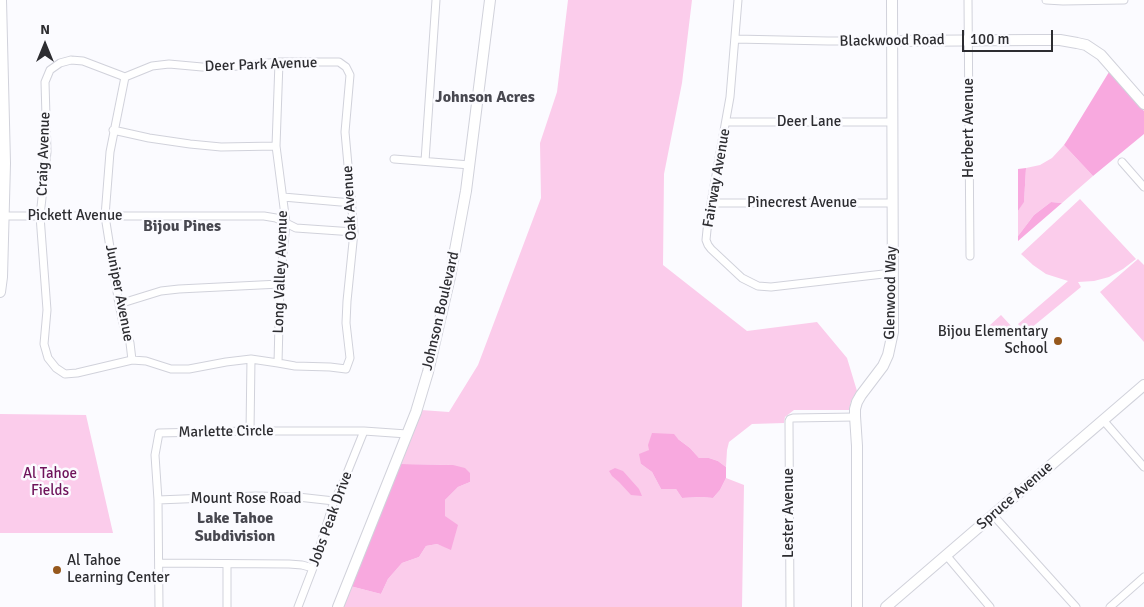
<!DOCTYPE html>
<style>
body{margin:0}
#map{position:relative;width:1144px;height:607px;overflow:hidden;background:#fbfbff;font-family:Signika,sans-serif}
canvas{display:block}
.north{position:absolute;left:20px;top:20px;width:50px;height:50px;-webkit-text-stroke:4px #fbfbff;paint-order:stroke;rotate:0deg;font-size:14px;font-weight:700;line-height:20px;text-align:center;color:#2d2d31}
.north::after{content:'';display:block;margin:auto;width:18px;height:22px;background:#2d2d31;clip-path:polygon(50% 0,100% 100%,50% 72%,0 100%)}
.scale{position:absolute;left:962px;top:30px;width:91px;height:22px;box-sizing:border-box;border:2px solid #2d2d31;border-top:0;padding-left:6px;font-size:15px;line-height:18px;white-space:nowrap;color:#2d2d31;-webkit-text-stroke:4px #fbfbff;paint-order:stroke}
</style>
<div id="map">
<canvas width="1144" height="607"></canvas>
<div class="north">N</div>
<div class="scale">100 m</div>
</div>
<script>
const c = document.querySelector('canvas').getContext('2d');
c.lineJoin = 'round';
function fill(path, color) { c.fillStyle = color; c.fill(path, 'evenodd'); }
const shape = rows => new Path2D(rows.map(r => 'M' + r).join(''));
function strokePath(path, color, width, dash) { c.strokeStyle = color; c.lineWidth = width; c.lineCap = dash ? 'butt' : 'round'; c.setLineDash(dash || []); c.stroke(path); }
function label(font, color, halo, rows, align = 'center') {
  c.font = font + ' Signika,sans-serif'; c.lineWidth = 5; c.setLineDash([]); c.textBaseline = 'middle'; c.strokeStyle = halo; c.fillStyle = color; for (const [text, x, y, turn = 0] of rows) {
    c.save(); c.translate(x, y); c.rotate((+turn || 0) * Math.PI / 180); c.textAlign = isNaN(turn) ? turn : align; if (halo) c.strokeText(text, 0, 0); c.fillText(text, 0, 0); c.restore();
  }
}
const green = shape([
 [568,0,692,0,682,83,664,174,663,265,747,331,817,322,847,358,857,391,851,401,849,410,794,410,785,417,784,423,752,424,729,442,727,450,726,467,718,461,709,458,699,458,690,448,678,439,649,450,641,464,652,472,661,489,676,489,682,498,701,497,713,498,720,490,726,478,744,485,742,607,342,607,350,586,381,594,388,579,402,563,419,557,426,546,437,544,451,549,445,516,445,500,458,487,470,482,453,465,401,464,421,410,449,412,478,365,541,198,540,143,557,92],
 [1064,145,1093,176,1062,203,1051,202,1034,215,1018,236,1018,211,1024,201,1026,168,1040,165,1052,158],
 [1080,199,1136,259,1123,269,1109,277,1094,281,1078,282,1081,287,1025,333,1018,324,1068,281,1046,274,1033,265,1021,254],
 [1138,259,1144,265,1144,342,1100,292],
 [1001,315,1013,328,1000,339,989,326],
 [0,414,86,415,113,533,0,533]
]);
const forest = shape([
 [1109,72,1144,111,1144,134,1093,176,1064,145,1068,139],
 [1026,168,1024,202,1018,211,1018,169],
 [1051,202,1062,203,1018,241,1018,236,1034,215],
 [652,433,674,434,678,439,690,448,699,458,709,458,718,461,726,467,726,478,720,490,713,498,701,497,682,498,676,489,661,489,652,472,641,464,639,454,649,450,648,445],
 [401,464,453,465,465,468,470,473,470,482,458,487,445,500,445,516,458,525,451,550,437,544,426,546,419,557,402,563,388,579,381,594,350,586],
 [615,468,623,471,639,489,642,496,631,495,619,482,612,476,609,471]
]);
const street = shape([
 [738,0,730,97,711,203,707,230,706,240,708,245,711,249,742,278,758,286,771,287,892,273],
 [968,0,970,256],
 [1046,0,1063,1,1124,0],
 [735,39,828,41,892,41],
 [71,60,83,61,125,77,152,66,169,64,202,67,227,67,279,62,339,62,346,67,350,75,345,132,354,232,347,301,346,323,350,358,346,369,330,367,295,366,278,363,251,359,226,362,189,369,171,369,146,361,132,360,77,373,65,374,56,368,48,358,44,344,47,310,40,216,47,152,45,82,50,70,60,63,71,60],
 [125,77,110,152,105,216,119,304,123,323,130,343,132,360],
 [726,122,892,122],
 [113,130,149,138,190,144,221,147,276,146],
 [394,159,470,165],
 [425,161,436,0],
 [1122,162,1144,187],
 [283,197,352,203],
 [711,203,892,203],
 [3,216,264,216,276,218,296,228,354,232],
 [119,304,161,291,179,289,280,284],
 [278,363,280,284,286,223,276,146,279,62],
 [1103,420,1144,467],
 [250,431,251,359],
 [158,500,256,496,298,497,334,501],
 [993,515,1076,607],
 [946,555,990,607],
 [159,563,289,564,302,565,313,568],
 [159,607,158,500,155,455,159,433,250,431,364,431,407,434],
 [227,607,227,564],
 [298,607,313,568,334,501,341,488,364,431],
 [790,607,789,421,790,419,793,418,855,417],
 [1110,607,1144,577]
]);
const secondary = shape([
 [892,41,1032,40,1060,40,1077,43,1086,45,1101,55,1144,104],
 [0,292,2,277,5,163,1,0],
 [338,607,416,412,428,372,450,277,466,191,490,0],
 [857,607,857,446,855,416,855,409,857,402,861,395,883,366,888,355,893,332,892,0],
 [886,607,1144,385]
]);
const markers = [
 [1058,341,5,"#96581d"],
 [57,570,5,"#96581d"]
];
const streetNames = [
 ["Blackwood Road",892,41,-1],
 ["Deer Park Avenue",261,65,-2],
 ["Deer Lane",809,122],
 ["Herbert Avenue",969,128,-90],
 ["Craig Avenue",44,154,-88],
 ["Fairway Avenue",717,178,-80],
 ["Oak Avenue",350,203,-93],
 ["Pinecrest Avenue",802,203],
 ["Pickett Avenue",75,216],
 ["Long Valley Avenue",281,272,-88],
 ["Juniper Avenue",119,293,79],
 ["Glenwood Way",891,293,-89],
 ["Johnson Boulevard",441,311,-77],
 ["Marlette Circle",226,432,-1],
 ["Spruce Avenue",1015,496,-41],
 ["Mount Rose Road",246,499],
 ["Lester Avenue",789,513,-90],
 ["Jobs Peak Drive",331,519,-70]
];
const poiNames = [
 ["Bijou Elementary",1048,332],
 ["School",1048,349],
 ["Al Tahoe",67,561,"left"],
 ["Learning Center",67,578,"left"]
];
const parkNames = [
 ["Al Tahoe",50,474],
 ["Fields",50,491]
];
const neighbourhoodNames = [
 ["Johnson Acres",485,98],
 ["Bijou Pines",182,227],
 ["Lake Tahoe",235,519],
 ["Subdivision",235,537]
];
fill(green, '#fbcceb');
fill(forest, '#f8a9df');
strokePath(street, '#d1d2db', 9);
strokePath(secondary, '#d1d2db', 12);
strokePath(street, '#fff', 7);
strokePath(secondary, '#fff', 10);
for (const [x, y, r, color] of markers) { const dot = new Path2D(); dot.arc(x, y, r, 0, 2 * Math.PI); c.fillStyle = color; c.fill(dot); strokePath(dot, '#fbfbff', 2); }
label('15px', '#2d2d31', '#fbfbff', streetNames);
label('15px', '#2d2d31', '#fbfbff', poiNames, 'right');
label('15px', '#6f145b', '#fbfbff', parkNames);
label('bold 16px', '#484850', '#fbfbff', neighbourhoodNames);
</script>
